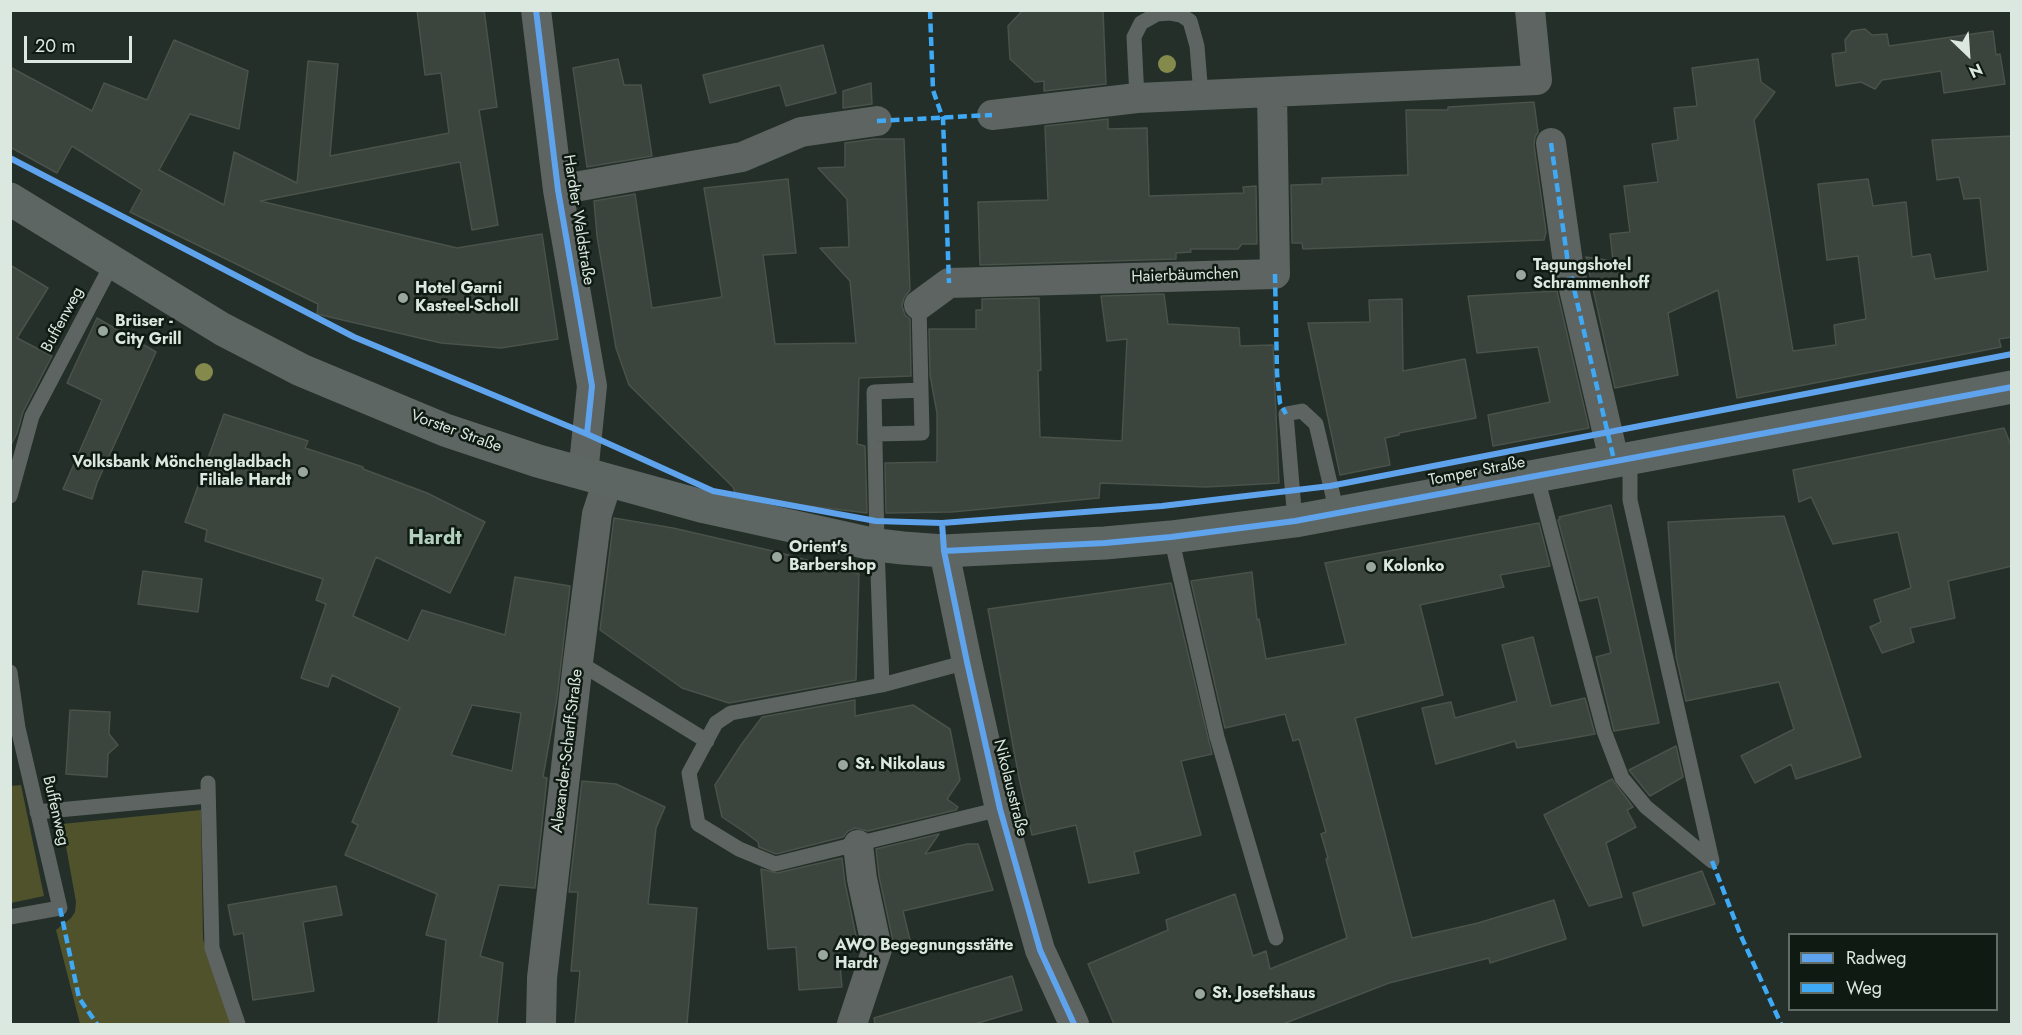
<!DOCTYPE html>
<meta charset="utf-8">
<style>
body{margin:0}
#map{position:relative;width:2022px;height:1035px;overflow:hidden;background:#232f28;font-family:Jost,sans-serif}
canvas{display:block}
.frame{position:absolute;inset:0;border:12px solid #dae8df;pointer-events:none}
.legend{position:absolute;left:1788px;top:933px;width:210px;height:78px;box-sizing:border-box;background:#0f1a13;border:2px solid #606c65;margin:0;padding:8px 10px;list-style:none;font-size:18px;color:#dae8df}
.legend li{display:flex;align-items:center;gap:12px;height:30px}
.legend b{width:30px;border:2px solid #606c65}
.north{position:absolute;left:1938px;top:24px;width:60px;height:60px;-webkit-text-stroke:4px #0f1a13;paint-order:stroke;rotate:155deg;font-size:16px;font-weight:700;line-height:24px;text-align:center;color:#dae8df}
.north::after{content:'';display:block;margin:auto;width:21px;height:27px;background:#dae8df;clip-path:polygon(50% 0,100% 100%,50% 72%,0 100%)}
.scale{position:absolute;left:24px;top:36px;width:108px;height:27px;box-sizing:border-box;border:3px solid #dae8df;border-top:0;padding-left:8px;font-size:18px;line-height:21px;white-space:nowrap;color:#dae8df;-webkit-text-stroke:4px #0f1a13;paint-order:stroke}
</style>
<div id="map">
<canvas width="2022" height="1035"></canvas>
<div class="frame"></div>
<ul class="legend">
<li><b style="height:8px;background:#60a3ed"></b>Radweg</li>
<li><b style="height:8px;background:#3fa9f5"></b>Weg</li>
</ul>
<div class="north">N</div>
<div class="scale">20 m</div>
</div>
<script>
const c = document.querySelector('canvas').getContext('2d');
c.lineJoin = 'round';
function fill(path, color) { c.fillStyle = color; c.fill(path, 'evenodd'); }
const shape = rows => new Path2D(rows.map(r => 'M' + r).join(''));
function strokePath(path, color, width, dash) { c.strokeStyle = color; c.lineWidth = width; c.lineCap = dash ? 'butt' : 'round'; c.setLineDash(dash || []); c.stroke(path); }
function label(font, color, halo, rows, align = 'center') {
  c.font = font + ' Jost,sans-serif'; c.lineWidth = 5; c.setLineDash([]); c.textBaseline = 'middle'; c.strokeStyle = halo; c.fillStyle = color; for (const [text, x, y, turn = 0] of rows) {
    c.save(); c.translate(x, y); c.rotate((+turn || 0) * Math.PI / 180); c.textAlign = isNaN(turn) ? turn : align; if (halo) c.strokeText(text, 0, 0); c.fillText(text, 0, 0); c.restore();
  }
}
const green = shape([
 [21,785,44,896,11,903,11,786],
 [201,810,203,939,231,1024,80,1024,56,930,71,918,75,912,76,902,62,824]
]);
const building = shape([
 [417,10,484,10,497,107,479,110,498,225,472,230,460,162,260,201,457,248,542,234,558,339,501,348,441,343,317,314,318,304,130,212,142,190,72,146,57,173,10,147,10,67,92,111,104,83,147,100,174,40,248,71,239,129,190,114,159,170,224,205,234,152,297,183,308,61,338,64,330,156,449,133,441,73,425,75,417,10],
 [1023,10,1103,10,1106,84,1044,91,1044,81,1035,82,1010,59,1008,26,1023,10],
 [1865,29,1872,35,1887,34,1889,46,1993,31,1996,55,2000,54,2005,84,1944,93,1941,71,1882,80,1875,89,1861,82,1836,86,1832,54,1846,52,1845,40,1852,31,1865,29],
 [823,45,836,93,786,106,780,85,710,103,703,75,823,45],
 [618,59,624,85,641,85,652,156,587,167,573,68,618,59],
 [1758,59,1761,82,1775,92,1754,120,1793,351,1836,345,1834,325,1866,319,1858,256,1827,260,1818,184,1868,179,1873,206,1906,202,1912,257,1930,254,1935,279,1988,271,1980,198,1964,199,1959,177,1937,180,1932,140,2012,136,2012,337,1999,339,2001,347,1737,398,1718,290,1668,313,1678,375,1615,388,1586,257,1613,261,1610,234,1630,232,1624,186,1658,182,1652,144,1678,140,1674,108,1697,106,1692,68,1758,59],
 [871,83,872,104,843,108,843,91,871,83],
 [1534,102,1538,132,1535,137,1534,145,1546,232,1544,240,1303,249,1302,243,1292,243,1291,185,1322,184,1322,178,1408,175,1406,110,1448,110,1448,107,1534,102],
 [1108,119,1108,129,1147,128,1149,196,1244,193,1243,187,1256,186,1257,244,1242,244,1238,249,1190,249,1191,252,1176,253,1176,259,980,265,978,202,1048,200,1045,126,1108,119],
 [874,139,904,139,910,290,904,298,902,306,905,315,910,319,911,376,859,378,857,444,865,446,867,513,761,500,736,495,733,487,629,385,616,348,597,236,594,201,635,194,652,308,722,297,704,188,788,179,796,253,763,255,775,344,856,343,850,281,820,248,849,247,847,199,818,168,845,167,845,143,874,139],
 [10,265,48,288,17,338,52,356,23,412,17,433,10,447,10,265],
 [1557,291,1589,428,1493,446,1488,415,1550,402,1538,347,1477,353,1468,296,1557,291],
 [1164,294,1168,324,1239,328,1240,346,1273,345,1279,483,1206,487,1100,483,1099,498,952,512,886,513,885,463,937,462,937,413,930,375,929,329,976,329,976,310,982,310,982,299,1039,298,1041,370,1038,371,1040,437,1122,441,1127,339,1107,341,1101,296,1164,294],
 [1402,299,1403,371,1465,359,1476,418,1399,433,1399,435,1385,438,1390,465,1340,475,1308,323,1370,322,1369,300,1402,299],
 [97,318,156,352,97,483,92,499,63,489,102,400,67,383,97,318],
 [224,414,308,441,305,448,363,467,363,469,427,493,485,522,450,593,376,557,353,616,408,641,422,610,505,635,515,577,570,586,557,698,543,777,547,778,535,888,499,885,480,956,503,963,497,1024,438,1024,446,940,426,935,437,894,345,855,358,825,352,822,400,708,332,675,328,687,301,678,326,604,316,600,323,579,205,541,207,530,185,522,224,414],
 [472,705,521,713,512,771,451,755,472,705],
 [2004,428,2012,448,2012,566,1948,581,1955,618,1910,628,1914,642,1882,653,1870,627,1881,622,1874,600,1911,588,1898,532,1833,544,1811,497,1799,502,1793,470,2004,428],
 [1611,505,1659,723,1614,731,1596,657,1611,653,1598,597,1580,601,1558,520,1560,519,1559,517,1611,505],
 [1784,516,1861,757,1796,779,1791,764,1755,783,1741,756,1794,729,1779,682,1686,701,1676,656,1668,522,1784,516],
 [614,518,673,528,777,552,859,574,856,680,729,703,682,688,600,630,614,518],
 [1539,523,1550,566,1500,575,1504,587,1420,605,1443,695,1355,718,1412,938,1478,923,1554,900,1566,939,1490,963,1489,958,1389,983,1283,1024,1114,1024,1088,964,1168,930,1166,920,1235,894,1253,956,1266,951,1270,969,1347,938,1326,859,1328,858,1321,834,1326,832,1299,739,1293,741,1285,714,1225,728,1191,581,1252,572,1257,620,1259,619,1266,659,1346,644,1325,563,1539,523],
 [143,571,202,579,198,612,138,604,143,571],
 [1171,583,1212,754,1181,761,1201,835,1134,852,1139,873,1089,883,1076,825,1032,835,1019,778,988,609,1171,583],
 [1533,637,1551,706,1585,698,1595,734,1517,748,1515,741,1436,764,1422,708,1451,702,1455,718,1517,701,1502,645,1533,637],
 [855,700,855,716,913,705,950,729,960,780,947,799,958,807,956,810,868,831,855,828,848,831,843,837,776,854,759,847,758,842,746,833,722,817,715,785,741,745,762,717,855,700],
 [70,710,110,712,109,734,118,745,108,754,107,777,66,774,70,710],
 [1676,746,1683,777,1650,796,1629,770,1676,746],
 [1612,779,1633,807,1627,810,1636,827,1606,843,1622,897,1589,906,1544,815,1612,779],
 [582,781,616,784,665,807,656,828,648,904,697,908,687,1024,575,1024,580,971,571,971,578,892,569,892,582,781],
 [939,834,925,854,967,844,978,844,993,890,903,911,911,944,893,941,879,876,876,849,939,834],
 [842,858,845,883,856,936,854,935,854,943,838,944,842,987,799,990,796,947,768,949,761,869,777,873,842,858],
 [1702,871,1715,904,1643,926,1633,893,1702,871],
 [336,886,342,915,303,922,314,991,253,1000,243,933,234,935,228,905,336,886],
 [1012,976,1022,1010,975,1024,875,1024,874,1018,1012,976]
]);
const lane = shape([
 [1137,98,1134,37,1141,23,1157,14,1170,13,1181,15,1190,21,1197,46,1201,95],
 [875,434,922,433,919,305],
 [1630,457,1630,500,1712,861],
 [1536,474,1604,731,1622,778,1646,807,1712,861],
 [10,496,32,416,113,262],
 [1295,521,1286,414,1302,411,1316,424,1337,513],
 [1171,537,1217,737,1276,938],
 [578,662,707,741],
 [967,662,882,685,731,713,716,723,689,773,698,824,739,849,775,864,1000,809],
 [10,672,18,728,60,908,10,917],
 [882,685,877,545,874,392,921,390],
 [208,783,212,948,238,1024],
 [37,812,208,796]
]);
const street = shape([
 [536,10,558,190,592,386,583,474],
 [992,115,1137,98,1537,80,1530,10],
 [1551,143,1568,263,1614,460],
 [558,190,742,157,801,132,877,121],
 [919,305,949,283,1275,274,1272,92],
 [944,551,967,662,1000,809,1040,950,1074,1024],
 [541,1024,542,978,578,662,597,514,608,480],
 [852,1024,877,949,862,879,858,845]
]);
const secondary = shape([
 [10,199,222,329,301,370,445,430,538,461,705,507,877,545,903,548,944,551,1105,543,1171,537,1295,521,2012,387]
]);
const quiet = shape([
 [930,10,933,90,943,119,949,283],
 [877,121,992,115],
 [1551,143,1568,263,1614,460],
 [1275,274,1277,373,1280,403,1286,414],
 [1712,861,1741,936,1781,1024],
 [60,908,79,998,97,1024]
]);
const cycleway = shape([
 [536,10,558,190,592,386,587,434],
 [10,158,354,337,587,434,713,491,876,521,942,523,1162,506,1330,486,2012,354],
 [942,523,944,551,967,662,1000,809,1040,950,1074,1024],
 [944,551,1105,543,1171,537,1295,521,2012,387]
]);
const trees = [
 [1167,64],
 [204,372]
];
const markers = [
 [1521,275,6,"#9aa79f"],
 [403,298,6,"#9aa79f"],
 [103,331,6,"#9aa79f"],
 [303,472,6,"#9aa79f"],
 [777,557,6,"#9aa79f"],
 [1371,567,6,"#9aa79f"],
 [843,765,6,"#9aa79f"],
 [823,955,6,"#9aa79f"],
 [1200,994,6,"#9aa79f"]
];
const streetNames = [
 ["Hardter Waldstraße",578,220,81],
 ["Haierbäumchen",1185,276,-2],
 ["Buffenweg",63,320,-62],
 ["Vorster Straße",456,432,20],
 ["Tomper Straße",1477,472,-11],
 ["Alexander-Scharff-Straße",568,751,-83],
 ["Nikolausstraße",1010,788,76],
 ["Buffenweg",55,811,77]
];
const poiNames = [
 ["Tagungshotel",1533,266],
 ["Schrammenhoff",1533,284],
 ["Hotel Garni",415,289],
 ["Kasteel-Scholl",415,307],
 ["Brüser -",115,322],
 ["City Grill",115,340],
 ["Volksbank Mönchengladbach",291,463,"right"],
 ["Filiale Hardt",291,481,"right"],
 ["Orient's",789,548],
 ["Barbershop",789,566],
 ["Kolonko",1383,567],
 ["St. Nikolaus",855,765],
 ["AWO Begegnungsstätte",835,946],
 ["Hardt",835,964],
 ["St. Josefshaus",1212,994]
];
const quarterNames = [
 ["Hardt",435,539]
];
fill(green, '#50522c');
fill(building, '#3b443d');
strokePath(building, '#4a524a', 1.5);
strokePath(lane, '#5d6461', 15);
strokePath(street, '#5d6461', 30);
strokePath(secondary, '#5e6663', 33);
strokePath(quiet, '#3fa9f5', 4.5, [9, 4.5]);
strokePath(cycleway, '#60a3ed', 6);
c.fillStyle = '#838a4b';
for (const [x, y] of trees) { c.beginPath(); c.arc(x, y, 9, 0, 2 * Math.PI); c.fill(); }
for (const [x, y, r, color] of markers) { const dot = new Path2D(); dot.arc(x, y, r, 0, 2 * Math.PI); c.fillStyle = color; c.fill(dot); strokePath(dot, '#0f1a13', 2); }
label('16px', '#dae8df', '#0f1a13', streetNames);
label('bold 16px', '#dae8df', '#0f1a13', poiNames, 'left');
label('bold 20px', '#b3cfbd', '#0f1a13', quarterNames);
</script>
